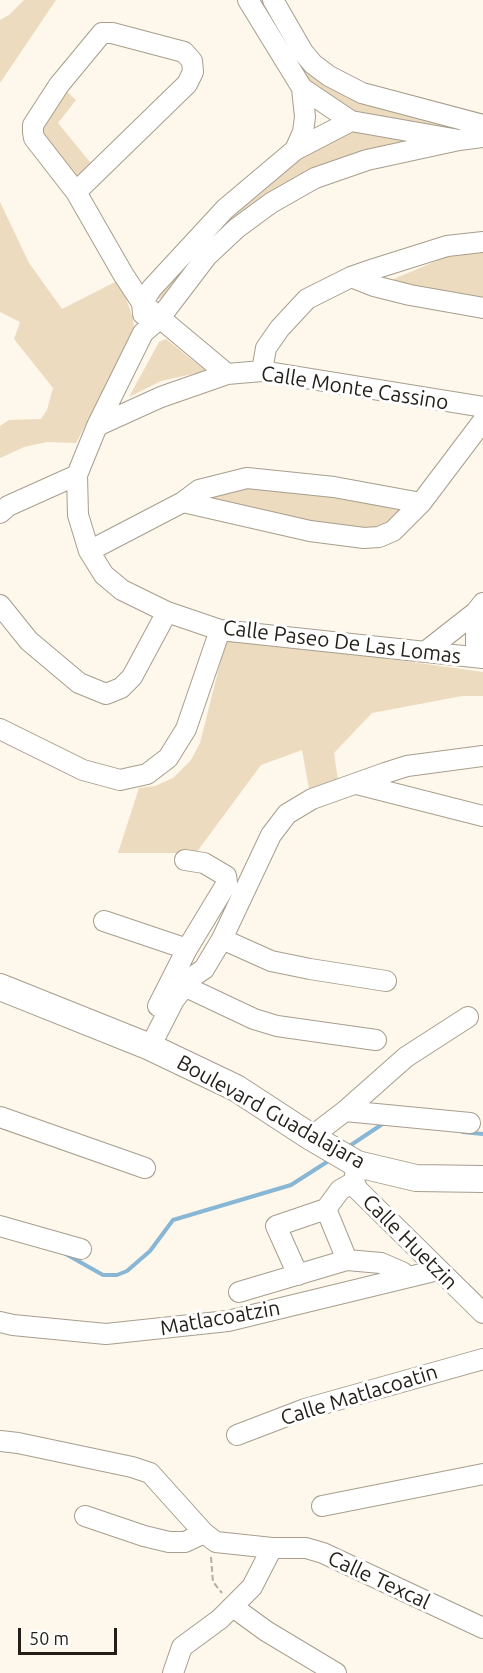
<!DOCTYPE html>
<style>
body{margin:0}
#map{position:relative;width:483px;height:1673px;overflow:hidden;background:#fdf7ec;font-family:Ubuntu,sans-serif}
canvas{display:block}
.scale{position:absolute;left:18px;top:1628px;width:99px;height:27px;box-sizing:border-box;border:3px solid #231f18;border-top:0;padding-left:8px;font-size:18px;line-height:21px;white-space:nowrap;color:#231f18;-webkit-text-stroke:4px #fff;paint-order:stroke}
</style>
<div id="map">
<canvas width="483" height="1673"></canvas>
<div class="scale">50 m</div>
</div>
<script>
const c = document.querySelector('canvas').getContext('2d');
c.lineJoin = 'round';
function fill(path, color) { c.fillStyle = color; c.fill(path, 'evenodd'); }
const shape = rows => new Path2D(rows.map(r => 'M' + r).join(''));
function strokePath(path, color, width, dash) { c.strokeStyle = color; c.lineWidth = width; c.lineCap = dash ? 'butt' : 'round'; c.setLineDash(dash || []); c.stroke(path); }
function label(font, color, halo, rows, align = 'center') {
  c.font = font + ' Ubuntu,sans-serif'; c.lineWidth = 6; c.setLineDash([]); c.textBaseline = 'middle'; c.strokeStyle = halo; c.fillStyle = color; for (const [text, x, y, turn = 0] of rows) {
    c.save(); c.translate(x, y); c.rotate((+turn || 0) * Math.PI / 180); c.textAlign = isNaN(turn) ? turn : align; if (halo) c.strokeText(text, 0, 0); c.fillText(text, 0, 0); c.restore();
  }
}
const green = shape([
 [24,0,56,0,0,83,0,20,9,15],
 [259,0,266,0,304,61,478,132,368,120,315,90],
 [61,86,76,100,58,123,94,167,74,184,36,139],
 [345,130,426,140,334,163,162,297,159,299,156,297,224,221,287,163],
 [0,202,29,263,62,309,117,281,123,289,133,319,134,329,132,337,76,443,47,442,24,447,0,458,0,426,9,420,41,419,47,410,53,388,14,339,20,322,0,312],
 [483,252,483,299,384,283,446,257],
 [166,339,206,371,161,381,129,397,159,342],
 [246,485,333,492,401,507,402,512,389,523,374,532,271,516,204,500,203,495],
 [227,636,483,672,483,696,462,696,372,713,334,753,338,780,310,794,302,750,261,765,196,853,118,853,139,788,155,786,173,778,191,760,200,743]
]);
const stream = shape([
 [463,1132,483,1134],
 [348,1147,384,1123],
 [64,1253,103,1275,117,1275,127,1271,150,1251,173,1220,291,1185,330,1160]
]);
const path = shape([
 [211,1557,213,1582,222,1593]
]);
const minor = shape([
 [248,0,302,88,351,121,459,140,483,137],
 [273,0,303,52,313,64,329,76,362,93,483,125],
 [459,140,367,160,315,178,271,203,237,228,207,256,159,319,143,333,97,426,77,475,78,515,89,551,104,575,122,590,167,612,220,630,483,658],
 [295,150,303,132,305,117,302,88],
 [76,192,187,84,193,72,192,61,184,52,112,33,102,33,59,85,33,125,33,132,34,138,76,192,123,274,142,303,227,374],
 [351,277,374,286,410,295,483,308],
 [143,314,142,303,152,288,225,209,295,150,351,121],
 [262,371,266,348,280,328,307,299,351,277,374,269,447,246,483,242],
 [97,426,161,397,227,374,262,371,483,407],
 [183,502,310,531,364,538,379,537,393,531,421,503,483,421],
 [0,513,8,506,77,475],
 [89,551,183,502,199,490,247,478,334,487,421,503],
 [0,605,29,641,79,683,106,694,121,688,132,677,167,612],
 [425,652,476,612,483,603],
 [476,657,476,612],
 [0,729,83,770,120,780,147,774,168,758,186,729,220,630],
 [357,784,483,816],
 [104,921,187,949],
 [222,939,271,961,310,969,386,981],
 [184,986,254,1019,277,1026,376,1040],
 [158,1006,187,949,227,883,226,876,204,863,185,860],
 [150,1047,174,1000,192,977,204,969,222,939,271,835,287,814,312,799,385,773,407,766,483,756],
 [345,1111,470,1123],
 [0,1117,145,1168],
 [311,1137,345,1111,406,1057,468,1017],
 [357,1164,354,1182,358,1190,483,1313],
 [354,1182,340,1190,326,1209,347,1260,381,1263,402,1272,408,1277],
 [0,1226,81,1249],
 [298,1275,276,1226,326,1209],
 [239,1292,347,1260],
 [0,1322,13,1325,106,1334,228,1321,438,1270],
 [237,1435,305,1409,483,1359],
 [0,1441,18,1443,132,1467,150,1473,204,1533,216,1542,272,1548,306,1548,323,1553,483,1628],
 [322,1506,483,1474],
 [85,1516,144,1536,169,1542,185,1542,204,1533],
 [233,1607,266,1631,336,1673],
 [173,1673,182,1647,220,1619,252,1587,272,1548]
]);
const major = shape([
 [0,987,150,1047,236,1088,311,1137,357,1164,416,1178,483,1179]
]);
const streetNames = [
 ["Calle Monte Cassino",355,388,9],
 ["Calle Paseo De Las Lomas",342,642,7],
 ["Boulevard Guadalajara",271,1112,29],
 ["Calle Huetzin",410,1242,45],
 ["Matlacoatzin",220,1318,-10],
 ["Calle Matlacoatin",359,1395,-17],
 ["Calle Texcal",379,1580,25]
];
fill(green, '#ecdbbe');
strokePath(stream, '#88b6d5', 4);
strokePath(minor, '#a79e8d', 22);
strokePath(major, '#a79e8d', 28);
strokePath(path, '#b3ada4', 2, [6, 3]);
strokePath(minor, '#fff', 20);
strokePath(major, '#fff', 26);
label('21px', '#231f18', '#fff', streetNames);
</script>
